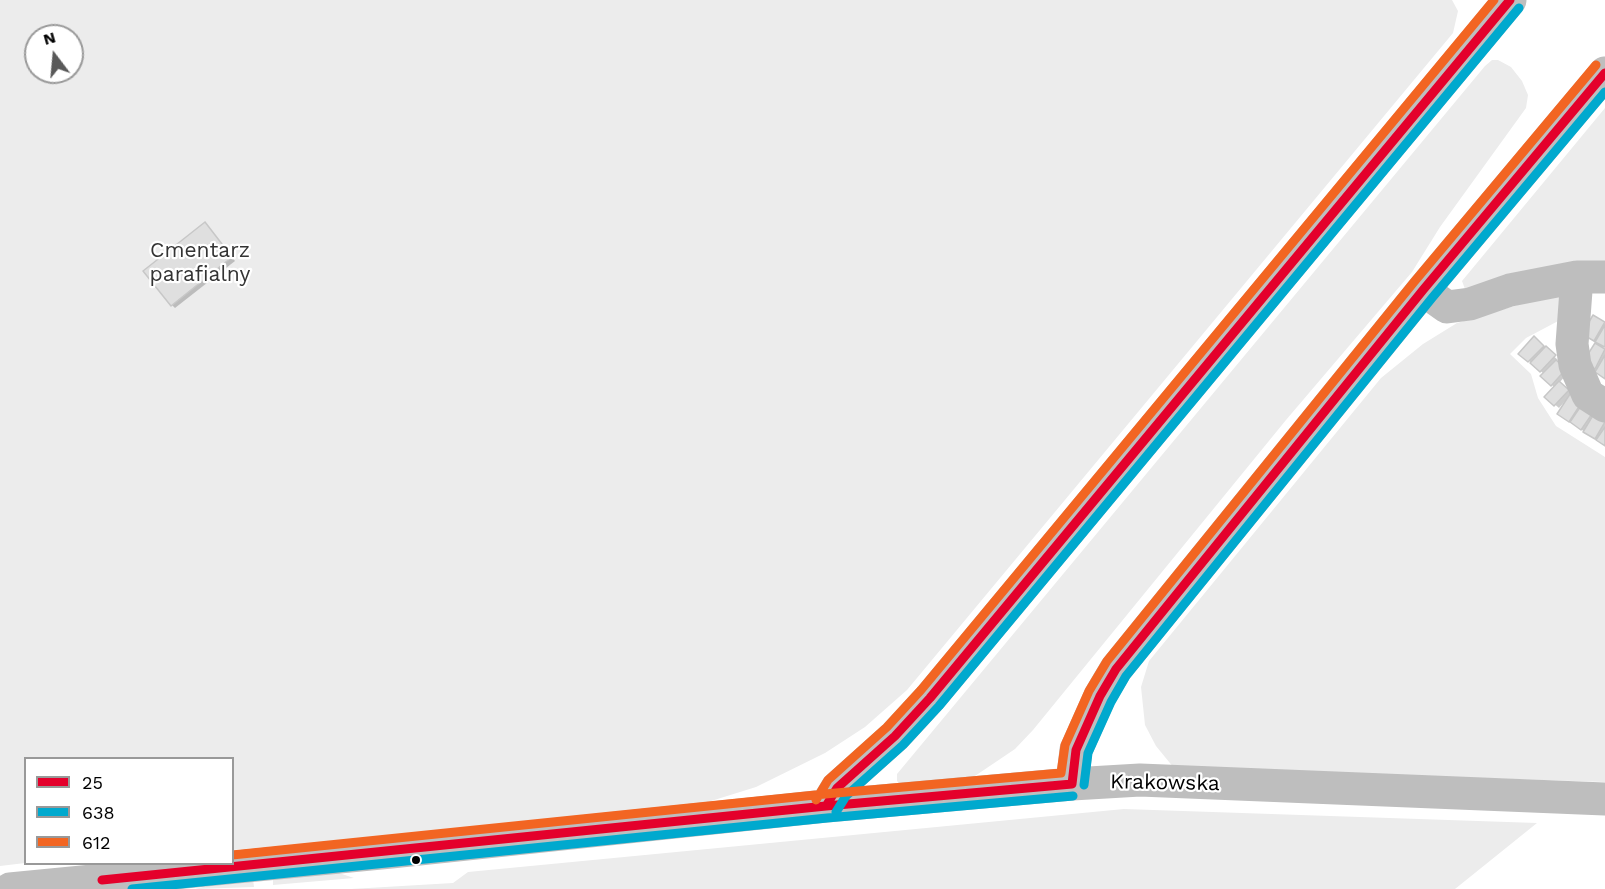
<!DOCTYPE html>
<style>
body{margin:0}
#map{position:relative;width:1605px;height:889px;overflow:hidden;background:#fff;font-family:"Work Sans",sans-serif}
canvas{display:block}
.legend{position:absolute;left:24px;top:757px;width:210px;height:108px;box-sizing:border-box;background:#fff;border:2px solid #999;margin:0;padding:8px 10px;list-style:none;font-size:18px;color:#000}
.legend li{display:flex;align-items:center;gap:12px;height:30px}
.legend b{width:30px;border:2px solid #999}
.north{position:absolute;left:24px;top:24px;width:60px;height:60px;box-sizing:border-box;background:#fff;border:2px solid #999;border-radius:50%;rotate:344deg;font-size:16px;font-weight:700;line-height:24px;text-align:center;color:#000}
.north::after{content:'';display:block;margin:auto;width:21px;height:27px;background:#595959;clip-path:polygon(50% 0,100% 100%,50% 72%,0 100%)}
</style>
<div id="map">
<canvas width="1605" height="889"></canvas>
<ul class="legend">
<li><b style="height:8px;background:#e4002b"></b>25</li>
<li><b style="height:8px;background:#00a9ce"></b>638</li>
<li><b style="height:8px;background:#f26522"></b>612</li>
</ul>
<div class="north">N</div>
</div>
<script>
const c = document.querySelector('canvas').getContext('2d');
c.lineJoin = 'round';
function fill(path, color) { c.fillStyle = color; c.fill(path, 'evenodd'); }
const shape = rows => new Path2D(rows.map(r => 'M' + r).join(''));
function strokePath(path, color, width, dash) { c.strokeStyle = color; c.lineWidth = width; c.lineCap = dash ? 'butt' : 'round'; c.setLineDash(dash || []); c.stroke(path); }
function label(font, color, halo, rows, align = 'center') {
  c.font = font + ' "Work Sans",sans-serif'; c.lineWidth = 4.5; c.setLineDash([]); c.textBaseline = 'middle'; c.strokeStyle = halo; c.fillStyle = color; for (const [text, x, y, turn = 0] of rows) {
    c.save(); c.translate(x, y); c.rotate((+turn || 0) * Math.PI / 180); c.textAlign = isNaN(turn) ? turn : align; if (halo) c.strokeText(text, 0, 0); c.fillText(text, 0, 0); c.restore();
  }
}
const green = shape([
 [0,0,1452,0,1458,11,1453,33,907,690,865,727,825,753,756,787,695,806,585,819,233,850,232,758,26,758,25,863,0,866],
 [36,36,72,36,72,72,36,72],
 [1492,60,1498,60,1511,67,1522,81,1528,95,1526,108,1440,227,1412,272,1286,420,1033,730,1015,749,972,778,901,785,897,781,897,774,1485,66],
 [1605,108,1605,262,1465,289,1462,281],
 [1568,290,1562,319,1526,338,1510,354,1531,374,1538,398,1556,426,1605,457,1605,782,1174,768,1156,746,1145,725,1141,687,1149,661,1381,378,1423,344,1457,323],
 [1124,809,1537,823,1455,889,351,889,453,883,468,872],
 [333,871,354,878,273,885,273,877],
 [253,879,254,887,195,889,219,883]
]);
const shadow = shape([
 [208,227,235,261,175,308,172,305],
 [1594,317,1605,324,1605,347,1598,342,1596,345,1605,351,1605,378,1585,362,1596,343,1587,337],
 [1535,339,1558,360,1556,362,1568,373,1559,383,1605,419,1605,445,1562,417,1567,399,1559,408,1546,397,1555,388,1543,376,1544,374,1521,354]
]);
const building = shape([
 [205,222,232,257,171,306,143,271,205,222],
 [1593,315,1605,322,1594,341,1582,334,1593,315],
 [1605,325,1605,347,1595,342,1605,325],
 [1534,336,1544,346,1528,362,1518,354,1534,336],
 [1595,343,1605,349,1595,369,1583,362,1595,343],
 [1546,346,1556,355,1540,372,1530,363,1546,346],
 [1605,355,1605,379,1595,372,1605,355],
 [1556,360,1566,369,1551,386,1540,376,1556,360],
 [1559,381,1569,390,1554,406,1544,397,1559,381],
 [1570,394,1582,402,1569,422,1557,414,1570,394],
 [1583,403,1594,411,1581,430,1570,422,1583,403],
 [1595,412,1605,422,1595,439,1583,432,1595,412],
 [1605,427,1605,446,1596,440,1605,427]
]);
const minor = shape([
 [1577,277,1572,344,1575,365,1588,395,1605,406],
 [1423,290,1447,307,1470,304,1510,290,1577,277,1605,277],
 [1072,784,1076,750,1100,696,1116,669,1423,290,1605,73],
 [826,806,837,788,895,736,930,698,1510,0],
 [10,889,391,852,826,806,1072,784,1140,780,1605,799]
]);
const bus1 = shape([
 [1072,784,1076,750,1100,696,1116,669,1423,290,1605,73],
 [826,806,837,788,895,736,930,698,1510,0],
 [102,880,826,806,1072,784]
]);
const bus2 = shape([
 [1084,785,1088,753,1111,702,1126,676,1432,298,1605,92],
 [836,812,846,796,903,745,939,706,1519,8],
 [132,889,827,818,1073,796]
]);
const bus3 = shape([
 [816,800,828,780,887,727,921,690,1494,0],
 [232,855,825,794,1061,773,1065,745,1089,691,1107,661,1414,282,1596,65]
]);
const markers = [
 [416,860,5,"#000"]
];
const parkNames = [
 ["Cmentarz",200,251],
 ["parafialny",200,275]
];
const streetNames = [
 ["Krakowska",1165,783,1]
];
fill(green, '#ececec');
fill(shadow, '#0003');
fill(building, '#dfdfdf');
strokePath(building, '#c7c7c7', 1.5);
strokePath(minor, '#bebebe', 33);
strokePath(bus1, '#e4002b', 9);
strokePath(bus2, '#00a9ce', 9);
strokePath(bus3, '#f26522', 9);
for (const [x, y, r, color] of markers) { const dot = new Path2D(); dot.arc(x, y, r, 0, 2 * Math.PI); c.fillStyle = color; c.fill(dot); strokePath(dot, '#fff', 2); }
label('21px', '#333', '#fff', parkNames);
label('21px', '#000', '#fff', streetNames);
</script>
